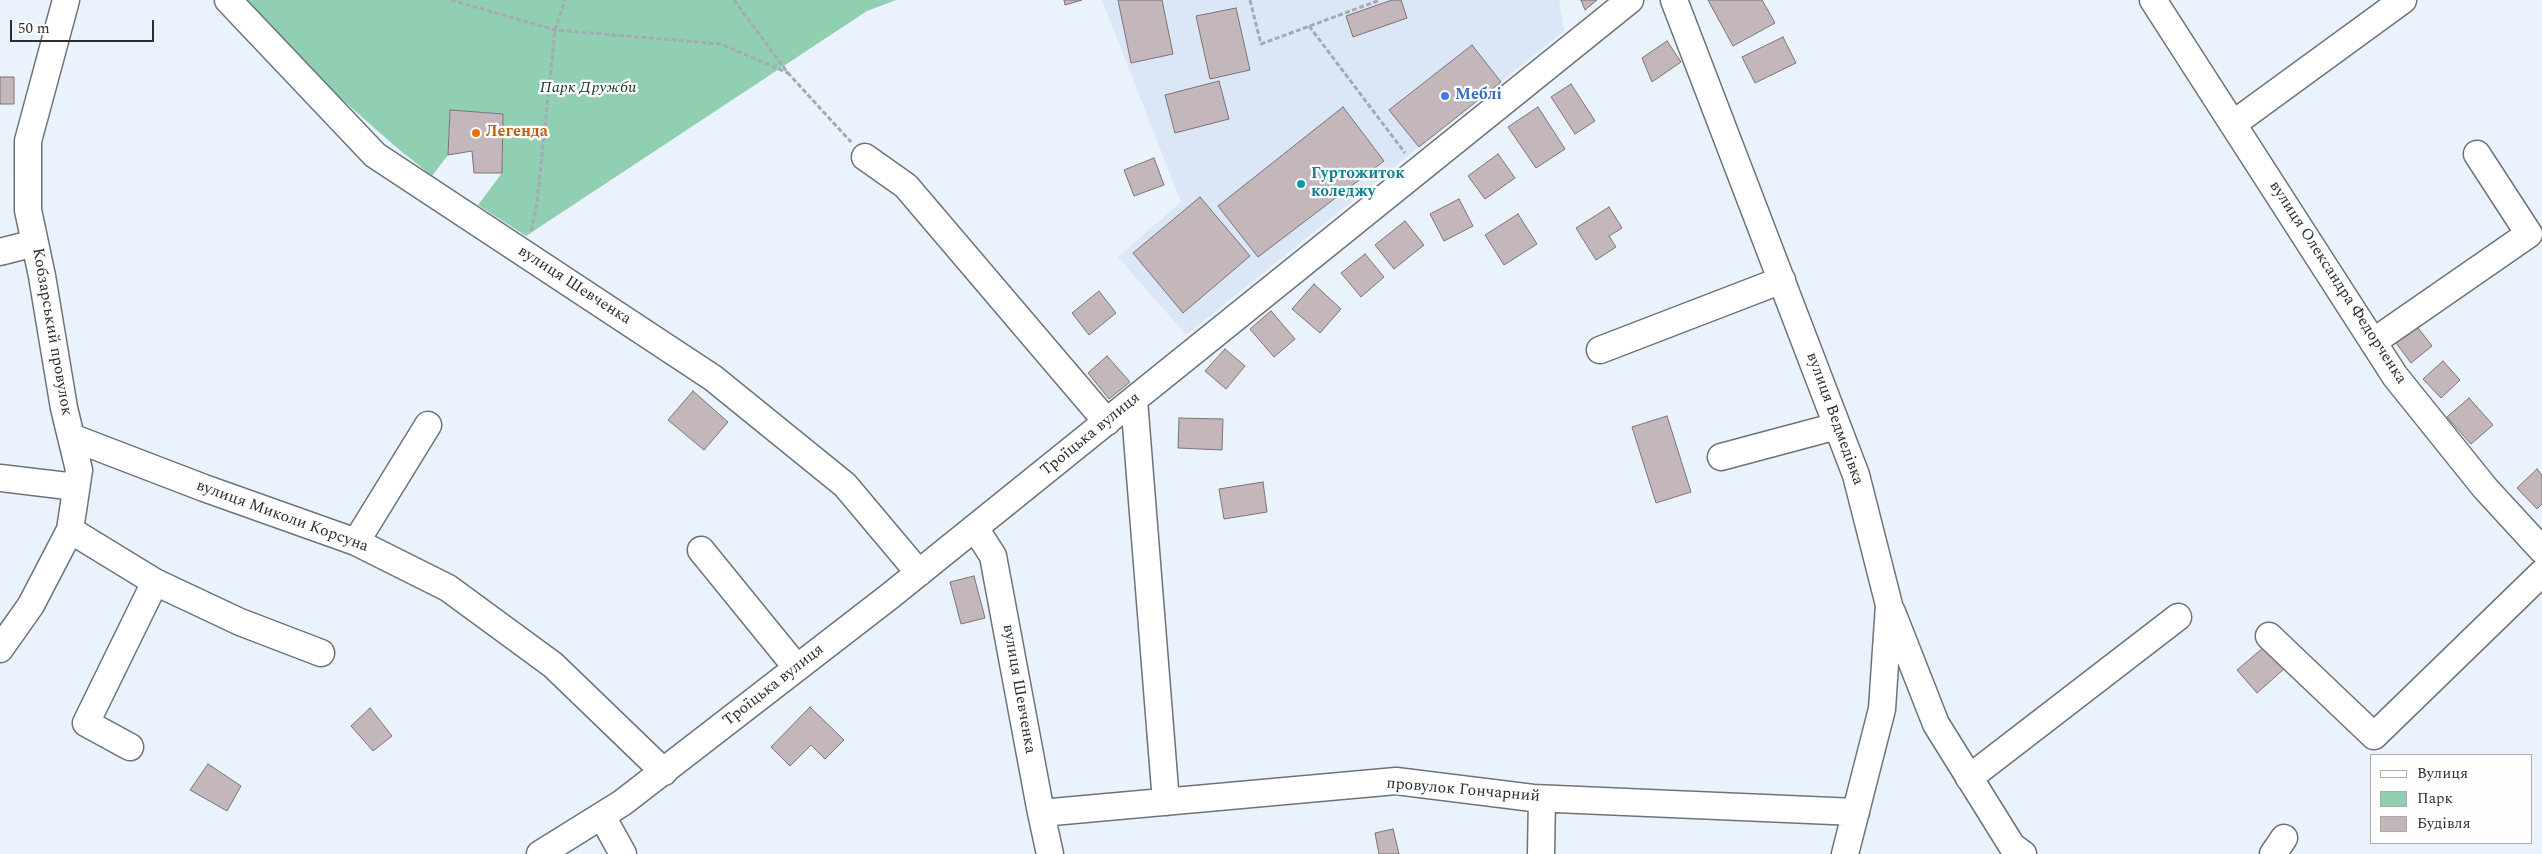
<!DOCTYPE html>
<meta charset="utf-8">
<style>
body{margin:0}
#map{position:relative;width:2542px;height:854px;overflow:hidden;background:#eaf2fb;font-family:Spectral,serif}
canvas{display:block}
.legend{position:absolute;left:2370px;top:754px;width:162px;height:90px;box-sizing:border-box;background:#fefefe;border:1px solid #aaabac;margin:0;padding:6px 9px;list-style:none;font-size:15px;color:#2b2e31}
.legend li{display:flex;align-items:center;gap:10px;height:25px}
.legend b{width:25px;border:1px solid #aaabac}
.scale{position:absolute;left:10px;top:20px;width:144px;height:22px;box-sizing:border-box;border:2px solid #2b2e31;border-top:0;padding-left:6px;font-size:15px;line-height:18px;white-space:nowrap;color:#2b2e31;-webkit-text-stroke:4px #fefefe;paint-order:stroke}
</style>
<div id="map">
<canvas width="2542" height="854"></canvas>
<ul class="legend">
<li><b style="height:6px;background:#fff"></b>Вулиця</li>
<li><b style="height:14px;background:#91cfb3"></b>Парк</li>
<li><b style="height:14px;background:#c3b7bb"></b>Будівля</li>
</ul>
<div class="scale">50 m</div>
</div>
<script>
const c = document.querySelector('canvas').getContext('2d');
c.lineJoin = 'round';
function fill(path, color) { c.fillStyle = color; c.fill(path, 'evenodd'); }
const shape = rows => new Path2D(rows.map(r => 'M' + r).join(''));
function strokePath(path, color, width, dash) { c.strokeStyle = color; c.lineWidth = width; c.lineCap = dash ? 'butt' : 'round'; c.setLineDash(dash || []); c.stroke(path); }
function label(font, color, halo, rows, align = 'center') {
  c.font = font + ' Spectral,serif'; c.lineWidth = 4.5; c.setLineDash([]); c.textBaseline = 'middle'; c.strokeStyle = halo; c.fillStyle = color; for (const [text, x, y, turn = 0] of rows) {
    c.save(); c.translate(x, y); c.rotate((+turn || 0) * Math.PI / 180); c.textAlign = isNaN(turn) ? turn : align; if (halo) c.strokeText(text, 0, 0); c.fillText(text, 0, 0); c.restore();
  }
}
const built = shape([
 [1102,0,1559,0,1564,31,1501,82,1472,45,1390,110,1419,147,1186,335,1118,257,1181,202]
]);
const green = shape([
 [229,0,896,0,867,11,526,236,478,205,502,173,503,114,450,110,448,155,432,176,396,147]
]);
const building = shape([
 [1064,0,1082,0,1065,5,1064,0],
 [1118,0,1162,0,1173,54,1131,63,1118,0],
 [1392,0,1401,0,1407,18,1353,37,1346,16,1392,0],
 [1581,0,1597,0,1585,10,1581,0],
 [1708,0,1762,0,1775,23,1733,46,1708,0],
 [1236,8,1250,70,1210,79,1196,16,1236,8],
 [1783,37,1796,63,1755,83,1742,57,1783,37],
 [1667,41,1681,62,1652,82,1642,58,1667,41],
 [1472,45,1501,82,1419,147,1389,110,1472,45],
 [0,77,14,77,14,104,0,104,0,77],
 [1219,81,1229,119,1175,133,1165,95,1219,81],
 [1571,84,1595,121,1575,134,1551,97,1571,84],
 [1343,107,1384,161,1258,257,1218,206,1343,107],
 [1538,107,1565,149,1536,168,1508,127,1538,107],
 [450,110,503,114,502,173,474,173,472,151,448,155,450,110],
 [1498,154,1515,178,1485,199,1468,176,1498,154],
 [1154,158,1164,185,1134,196,1124,170,1154,158],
 [1200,197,1250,256,1183,313,1133,253,1200,197],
 [1459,199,1473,226,1444,241,1430,214,1459,199],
 [1609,207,1622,228,1609,236,1616,247,1596,260,1576,228,1609,207],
 [1518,214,1537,244,1504,265,1485,235,1518,214],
 [1405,221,1424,245,1394,269,1375,245,1405,221],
 [1365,254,1384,277,1361,297,1341,273,1365,254],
 [1314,284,1341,309,1320,333,1292,309,1314,284],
 [1099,291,1116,313,1089,335,1072,313,1099,291],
 [1271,311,1295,339,1274,357,1250,329,1271,311],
 [2415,324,2432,346,2411,363,2394,340,2415,324],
 [1225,349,1245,366,1226,389,1205,371,1225,349],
 [1107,356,1130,382,1109,399,1088,373,1107,356],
 [2443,361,2460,380,2441,398,2423,379,2443,361],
 [693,391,728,422,704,450,668,420,693,391],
 [2469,398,2493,425,2471,444,2447,417,2469,398],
 [1667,416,1691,492,1656,503,1632,427,1667,416],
 [1179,418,1223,419,1222,450,1178,448,1179,418],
 [2537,469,2542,475,2542,504,2537,509,2517,488,2537,469],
 [1263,482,1267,512,1224,519,1219,489,1263,482],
 [974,576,985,618,961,624,950,582,974,576],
 [2264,647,2284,669,2257,693,2237,670,2264,647],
 [810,707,844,740,825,759,811,745,790,766,771,747,810,707],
 [370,708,392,736,373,751,351,726,370,708],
 [208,764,241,786,227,811,190,790,208,764],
 [1393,829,1399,854,1379,854,1375,833,1393,829]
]);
const path = shape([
 [451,0,555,30,721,44,788,73],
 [734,0,788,73,851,142],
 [1250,0,1261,44,1380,0],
 [1309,26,1405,153],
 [531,231,537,203,555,30,565,0]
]);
const minor = shape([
 [228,0,375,155,713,378,845,485,919,573],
 [1674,0,1856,475,1889,605,1882,709,1845,854],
 [2153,0,2395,376,2485,488,2542,550],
 [2233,124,2403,0],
 [865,157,906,186,1107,422],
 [0,252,35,243],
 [2373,342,2529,234,2477,154],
 [1600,350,1782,280],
 [1134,400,1166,802],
 [71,437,204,488,356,542,448,588,553,665,664,772],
 [1721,457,1837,426],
 [0,478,76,487],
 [975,528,993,556,1041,813,1050,854],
 [70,530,155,582,240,622,321,653],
 [356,542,428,425],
 [701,550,797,668],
 [1892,612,1936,724,2012,846,2023,854],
 [2269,636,2374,736,2542,573],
 [0,649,31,605,70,530,79,470,64,408,42,276,28,210,28,141,66,0],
 [130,747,86,723,155,582],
 [1969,778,2178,617],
 [1041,813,1396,781,1533,798,1856,812],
 [602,816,623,854],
 [540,854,622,803,890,596,1630,0],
 [1541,854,1542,799],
 [2273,854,2284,838]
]);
const markers = [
 [1445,96,5,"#3f7fe0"],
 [476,133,5,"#e8710a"],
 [1301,184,5,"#0f9aa8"]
];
const parkNames = [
 ["Парк Дружби",588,89]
];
const shopNames = [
 ["Меблі",1455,96]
];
const foodNames = [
 ["Легенда",486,133]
];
const cultureNames = [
 ["Гуртожиток",1311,175],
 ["коледжу",1311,193]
];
const streetNames = [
 ["вулиця Олександра Федорченка",2337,283,57],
 ["вулиця Шевченка",574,286,33],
 ["Кобзарський провулок",51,332,80],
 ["вулиця Ведмедівка",1834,419,70],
 ["Троїцька вулиця",1091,435,-39],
 ["вулиця Миколи Корсуна",282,517,20],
 ["Троїцька вулиця",774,686,-38],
 ["вулиця Шевченка",1018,689,80],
 ["провулок Гончарний",1463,791,5]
];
fill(built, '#dbe7f6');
fill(green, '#91cfb3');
fill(building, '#c3b7bb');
strokePath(building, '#7d7276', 1);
strokePath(minor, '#6d737b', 29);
strokePath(path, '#a4aab1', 3, [5, 2.5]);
strokePath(minor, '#fff', 26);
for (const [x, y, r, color] of markers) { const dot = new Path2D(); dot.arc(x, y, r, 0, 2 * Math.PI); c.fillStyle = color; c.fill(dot); strokePath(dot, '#fefefe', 2); }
label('italic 16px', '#143226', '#fefefe', parkNames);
label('bold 16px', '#366cbe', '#fefefe', shopNames, 'left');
label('bold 16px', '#c56008', '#fefefe', foodNames, 'left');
label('bold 16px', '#0d838f', '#fefefe', cultureNames, 'left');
label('16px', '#2b2e31', '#fefefe', streetNames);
</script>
